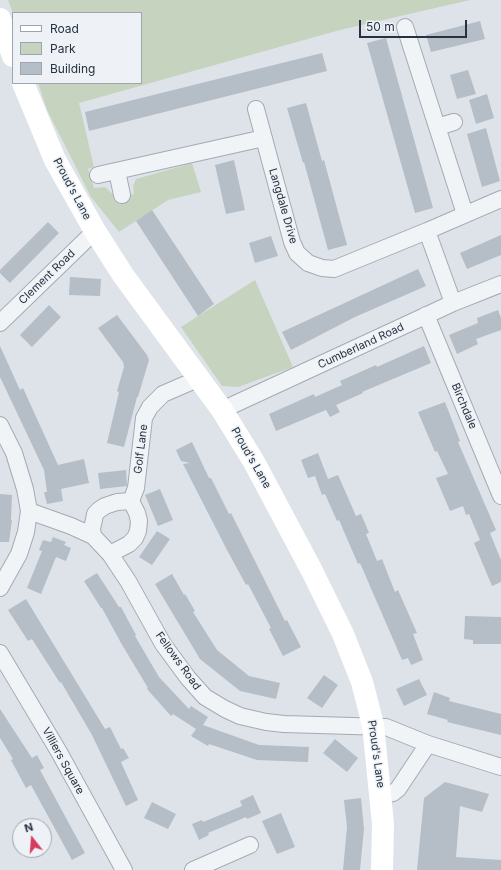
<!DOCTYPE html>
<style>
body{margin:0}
#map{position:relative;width:501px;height:870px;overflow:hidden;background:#dee3e9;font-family:Inter,sans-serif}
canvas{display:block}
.legend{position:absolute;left:12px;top:12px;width:130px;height:72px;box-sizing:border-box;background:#eef2f6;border:1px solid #9ea5ae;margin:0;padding:5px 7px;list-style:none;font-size:12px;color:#263241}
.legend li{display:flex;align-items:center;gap:8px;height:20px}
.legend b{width:20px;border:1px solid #9ea5ae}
.north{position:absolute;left:12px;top:818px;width:40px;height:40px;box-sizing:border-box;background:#eef2f6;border:1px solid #9ea5ae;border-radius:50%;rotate:343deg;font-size:11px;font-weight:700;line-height:16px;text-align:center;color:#263241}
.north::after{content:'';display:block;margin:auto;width:14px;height:18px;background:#d73a5f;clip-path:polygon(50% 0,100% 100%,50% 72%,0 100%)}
.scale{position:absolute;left:359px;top:20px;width:108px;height:18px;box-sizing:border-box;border:2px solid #263241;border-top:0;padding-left:5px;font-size:12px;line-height:14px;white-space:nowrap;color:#263241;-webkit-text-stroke:3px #eef2f6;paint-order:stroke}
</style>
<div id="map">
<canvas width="501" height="870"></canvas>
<ul class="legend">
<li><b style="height:5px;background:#fff"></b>Road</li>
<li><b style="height:11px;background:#c6d3bf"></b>Park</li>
<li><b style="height:11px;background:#b5bdc6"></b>Building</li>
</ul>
<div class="north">N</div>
<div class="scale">50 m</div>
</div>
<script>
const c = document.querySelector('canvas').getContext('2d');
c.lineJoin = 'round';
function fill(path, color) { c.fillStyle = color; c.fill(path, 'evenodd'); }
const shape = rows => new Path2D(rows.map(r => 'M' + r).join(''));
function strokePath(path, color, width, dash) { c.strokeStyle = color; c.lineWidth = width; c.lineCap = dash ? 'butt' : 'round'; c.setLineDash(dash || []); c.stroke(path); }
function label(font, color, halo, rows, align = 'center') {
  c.font = font + ' Inter,sans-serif'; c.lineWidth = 3; c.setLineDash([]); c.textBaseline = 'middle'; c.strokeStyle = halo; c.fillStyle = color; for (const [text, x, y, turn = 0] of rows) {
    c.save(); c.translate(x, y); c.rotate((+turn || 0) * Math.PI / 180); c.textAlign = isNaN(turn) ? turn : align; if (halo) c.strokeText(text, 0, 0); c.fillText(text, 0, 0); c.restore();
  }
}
const green = shape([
 [8,0,470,0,340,30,79,103,94,167,88,169,94,188,105,187,117,198,134,194,133,186,136,179,192,163,201,192,168,200,119,232,91,197,47,110,38,83,141,83,141,13,13,13],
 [255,280,293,367,238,387,222,386,181,327]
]);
const building = shape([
 [480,21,485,39,431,52,426,35],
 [386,38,433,208,415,213,367,43],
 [322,53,327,71,89,131,85,112],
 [468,70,476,94,457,99,450,75],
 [487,94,494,118,476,124,469,100],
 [306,103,322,161,324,160,347,245,328,250,304,162,303,163,287,108],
 [486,128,500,181,482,187,467,134],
 [234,160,245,210,226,214,215,165],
 [152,210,214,304,198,316,136,221],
 [48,222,59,233,10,283,0,273,0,270],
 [501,235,501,255,467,269,460,253],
 [271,236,278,256,255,263,249,243],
 [418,269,426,286,355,317,291,350,282,332],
 [70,277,101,279,100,296,69,295],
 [49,305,61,317,32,347,20,335],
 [498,310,501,318,501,330,476,339,478,344,457,354,449,335,478,323,477,318],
 [117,315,147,355,149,360,138,397,137,397,124,447,107,443,119,392,117,391,124,367,123,362,98,328],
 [0,346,20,390,23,388,58,465,84,459,89,483,61,489,63,501,47,504,44,492,47,492,44,470,0,377],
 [424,346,431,363,362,392,363,393,336,405,340,412,330,417,326,410,276,431,269,414,314,394,315,397,342,385,340,381,376,365,377,367],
 [445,402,460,441,458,442,496,530,490,533,501,560,501,582,492,586,474,543,480,540,469,514,466,515,463,506,450,511,436,478,448,474,437,451,435,452,418,412],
 [192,442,209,478,211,478,229,514,231,513,285,621,287,620,301,647,283,656,269,629,271,628,248,584,246,585,227,550,183,464,190,463,181,461,176,450],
 [318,453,328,479,338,475,356,516,361,514,369,533,366,534,377,561,382,559,395,592,398,590,417,633,413,634,423,660,411,665,408,658,402,660,360,563,358,564,339,520,337,521,325,494,322,495,315,476,308,478,301,460],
 [126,470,127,486,100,489,98,473],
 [160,489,173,520,158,526,145,495],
 [0,494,12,495,11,520,12,520,9,542,0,542],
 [157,531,170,539,152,565,139,557],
 [53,537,66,542,64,545,71,548,66,561,56,557,41,594,27,588,42,551,39,550,43,540,51,542],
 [97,573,119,607,121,607,136,635,135,636,159,677,189,709,191,706,208,717,203,725,259,745,309,747,308,762,257,760,209,744,208,746,191,736,196,729,173,714,171,716,147,689,148,688,121,643,102,608,101,608,84,581],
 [172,574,184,595,185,594,195,611,193,612,217,650,249,676,280,683,276,699,240,691,200,659,155,584],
 [26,599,105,729,110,727,121,749,123,748,129,758,121,762,138,800,126,806,92,735,61,682,60,683,32,639,28,641,8,610],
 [465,616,501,617,501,644,473,644,473,640,464,639],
 [324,675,338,685,322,708,307,698],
 [419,679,427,695,404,706,396,689],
 [434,692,450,698,449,701,501,714,501,735,447,722,448,720,427,714],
 [0,709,32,758,37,755,44,768,40,770,85,853,72,860,31,785,26,788,11,760,13,759,0,738],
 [335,739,358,758,347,772,323,753],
 [445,782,489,794,482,812,460,806,456,857,501,860,501,870,417,870,424,798],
 [253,795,261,813,247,819,246,817,208,833,209,835,199,840,192,824,202,820,203,822,242,806,240,801],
 [361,798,364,829,360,870,343,870,347,827,344,800],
 [152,802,176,814,168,829,144,818],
 [281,813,295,847,277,854,262,821]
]);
const street = shape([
 [405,27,465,214],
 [256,109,292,242,297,253,308,263,322,268,334,269,427,231,453,303],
 [437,127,454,122],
 [117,171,122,195],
 [98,175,264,138],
 [427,231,501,199],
 [426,315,501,496],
 [0,323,95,231],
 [222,410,453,303,501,284],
 [0,425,14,453,25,489,29,511,26,532,19,554,0,588],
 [131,501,136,488,144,418,150,407,163,394,200,378],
 [29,511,71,526,93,536,110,554,128,581,163,644,188,678,205,697,225,709,240,716,266,722,284,724,386,727,428,744,501,767],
 [93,536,92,528,94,520,95,514,99,510,105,506,117,502,131,501,137,513,139,521,138,531,135,538,129,544,110,554],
 [0,653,59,752,124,870],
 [381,796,393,793,398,789,428,744],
 [193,870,250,845]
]);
const secondary = shape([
 [0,19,13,56],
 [23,83,55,160,95,231,123,275,222,410,254,462,312,571,343,634,362,682,373,725,383,824,382,870]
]);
const streetNames = [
 ["Proud's Lane",72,189,62],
 ["Langdale Drive",283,206,74],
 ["Clement Road",47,277,-44],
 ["Cumberland Road",361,346,-25],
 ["Birchdale",464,406,67],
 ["Golf Lane",141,449,-83],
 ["Proud's Lane",251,458,60],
 ["Fellows Road",178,661,54],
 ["Proud's Lane",376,754,82],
 ["Villiers Square",63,761,61]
];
fill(green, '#c6d3bf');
fill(building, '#b5bdc6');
strokePath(street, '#a3aab3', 18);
strokePath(street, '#f1f4f7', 16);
strokePath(secondary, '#fff', 22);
label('11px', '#263241', '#eef2f6', streetNames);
</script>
